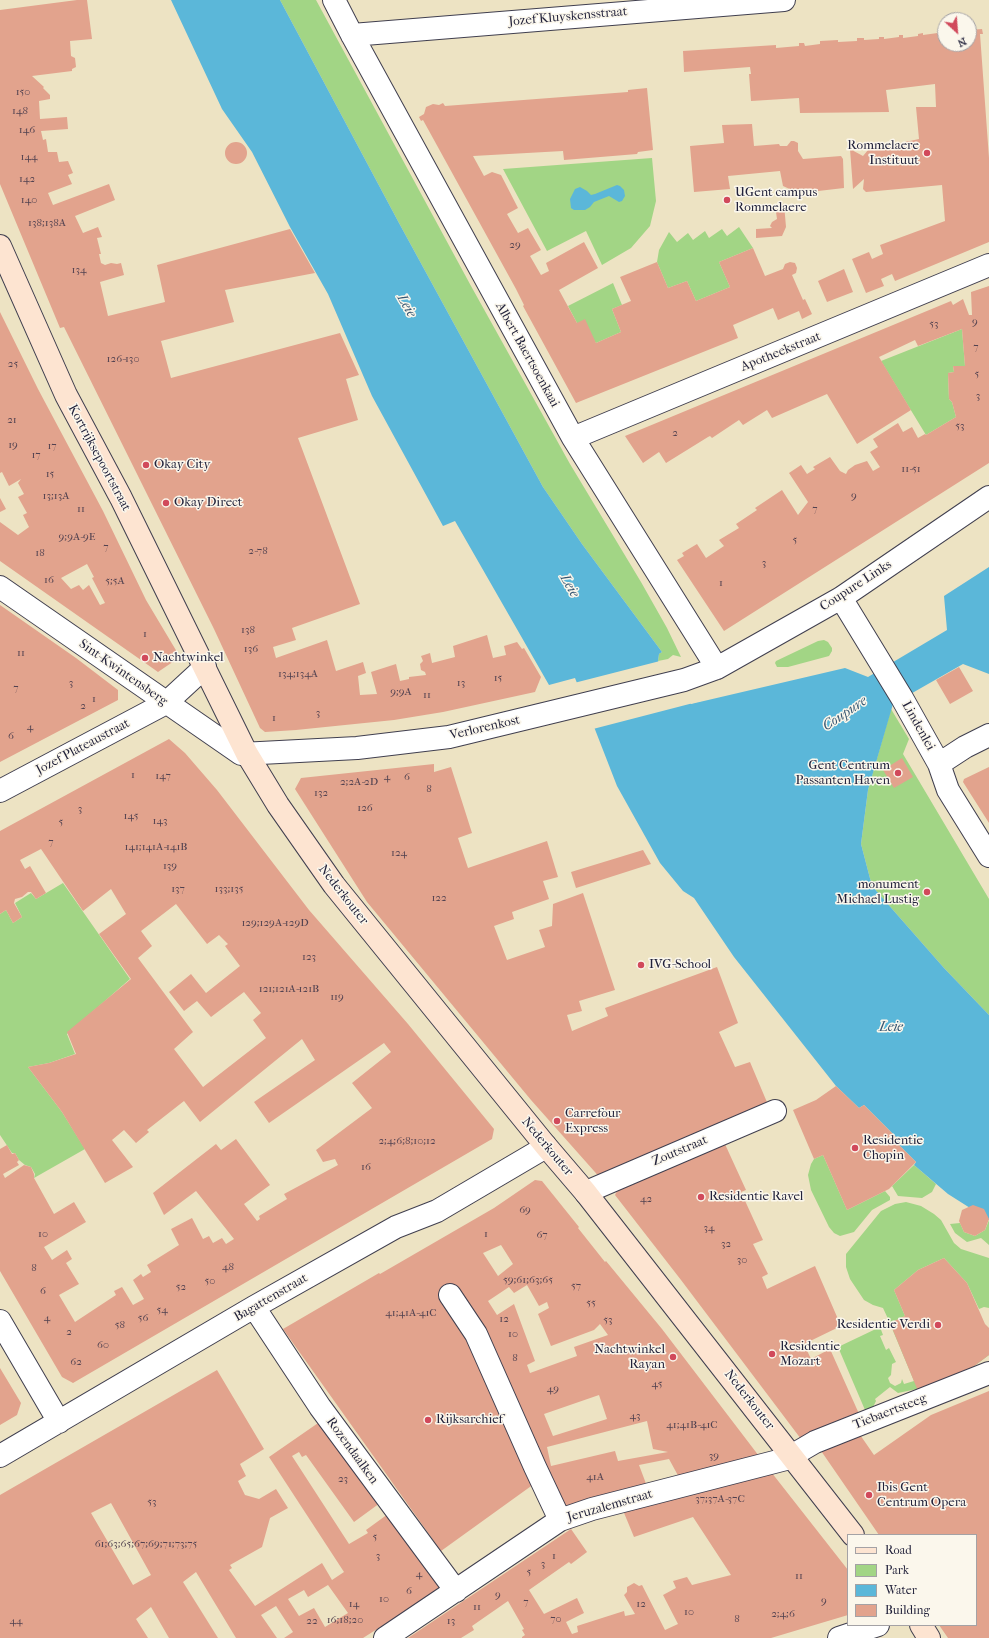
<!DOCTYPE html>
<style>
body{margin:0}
#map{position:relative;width:989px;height:1638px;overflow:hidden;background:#ede3c3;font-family:"IM FELL French Canon",serif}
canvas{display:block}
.legend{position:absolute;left:847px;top:1534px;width:130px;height:92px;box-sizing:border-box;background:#fbf7ec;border:1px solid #a4a2a5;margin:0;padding:5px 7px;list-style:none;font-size:12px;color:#22223b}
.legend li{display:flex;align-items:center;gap:8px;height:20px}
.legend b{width:20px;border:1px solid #a4a2a5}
.north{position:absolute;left:937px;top:12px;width:40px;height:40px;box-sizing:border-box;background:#fbf7ec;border:1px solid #a4a2a5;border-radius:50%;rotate:154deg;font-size:11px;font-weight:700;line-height:16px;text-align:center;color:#22223b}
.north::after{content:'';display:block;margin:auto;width:14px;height:18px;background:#d1495b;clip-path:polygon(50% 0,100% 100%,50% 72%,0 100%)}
</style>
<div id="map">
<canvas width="989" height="1638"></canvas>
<ul class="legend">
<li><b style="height:5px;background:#fde4d1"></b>Road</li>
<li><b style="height:11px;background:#a2d585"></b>Park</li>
<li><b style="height:11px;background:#5bb7d9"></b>Water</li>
<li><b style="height:11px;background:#e2a38d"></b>Building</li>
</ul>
<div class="north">N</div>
</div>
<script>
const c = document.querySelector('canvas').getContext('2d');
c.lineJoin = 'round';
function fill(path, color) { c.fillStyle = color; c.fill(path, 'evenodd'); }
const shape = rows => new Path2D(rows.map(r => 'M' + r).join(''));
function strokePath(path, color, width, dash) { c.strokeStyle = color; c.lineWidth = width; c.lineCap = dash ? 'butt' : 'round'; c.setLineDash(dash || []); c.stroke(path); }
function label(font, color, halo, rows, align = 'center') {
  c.font = font + ' "IM FELL French Canon",serif'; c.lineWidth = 3; c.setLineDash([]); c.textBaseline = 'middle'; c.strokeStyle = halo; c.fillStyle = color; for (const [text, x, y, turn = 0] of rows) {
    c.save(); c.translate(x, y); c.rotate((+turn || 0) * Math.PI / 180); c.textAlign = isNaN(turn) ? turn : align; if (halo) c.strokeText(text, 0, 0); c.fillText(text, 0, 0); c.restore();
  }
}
const green = shape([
 [280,0,316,0,471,286,570,464,641,582,667,628,681,657,673,655,668,659,658,661,659,654,662,652,582,544,543,487,399,223],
 [652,158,656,201,650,226,631,248,602,265,586,231,547,251,503,169],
 [739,227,753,248,719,262,730,287,696,301,687,281,668,288,657,262,659,250,669,232,677,242,688,233,693,240,705,231,709,238,722,229,727,236],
 [613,283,622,305,612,309,621,332,596,343,577,323,568,306],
 [962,329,965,366,953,366,954,372,948,373,949,399,952,402,956,417,926,435,881,361],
 [824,640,828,642,832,648,832,651,829,656,788,667,777,667,775,663,776,661,818,641],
 [891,709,909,739,903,754,989,899,989,1015,944,968,872,886,861,844,868,790],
 [63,883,130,979,67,1034,75,1054,49,1063,28,1067,62,1112,85,1149,34,1178,35,1174,31,1167,25,1165,19,1160,15,1153,12,1153,0,1135,0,914,6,910,13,923,22,917,15,903,31,893,36,899],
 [823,1155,847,1210,885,1191,890,1197,890,1200,872,1210,854,1232,840,1236,834,1233,829,1227,811,1190,808,1175,811,1164,814,1159],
 [914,1165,936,1184,932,1192,922,1198,898,1196,892,1186],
 [906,1202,921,1206,934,1214,941,1220,954,1243,961,1249,989,1258,989,1308,984,1307,979,1309,967,1283,944,1258,918,1270,894,1290,905,1316,890,1323,883,1308,873,1305,864,1300,850,1279,846,1267,846,1254,881,1211,895,1204],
 [989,1220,989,1245,981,1238,967,1242,955,1233,950,1224,960,1223,964,1232,975,1236,985,1230],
 [905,1319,989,1355,973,1367,918,1391,917,1389,898,1393,890,1387,875,1399,876,1401,873,1407,865,1410,838,1347,880,1327,883,1335,880,1336,886,1350,889,1348,896,1362,892,1364,891,1375,888,1378,890,1383,895,1386,901,1383,902,1379,904,1384,914,1381,891,1326]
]);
const water = shape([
 [171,0,280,0,399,223,543,487,582,544,662,652,659,654,658,661,691,704,845,668,868,677,947,630,944,596,989,567,989,674,963,664,893,704,868,790,861,844,872,886,944,968,989,1015,989,1220,948,1194,914,1165,916,1162,895,1141,898,1139,864,1105,859,1108,836,1086,734,957,694,898,683,891,660,863,617,786,575,678,549,685,455,521,443,526,372,396,328,294,290,227,252,152,222,109],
 [617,185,620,186,624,190,625,196,622,201,619,202,609,196,594,202,590,207,585,210,574,210,571,208,570,199,575,189,580,187,587,191,591,195,595,194]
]);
const pier = shape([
 [660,661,692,702,700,700,701,701,593,729,574,683]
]);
const building = shape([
 [77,0,87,0,92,39,70,41,71,56,75,58,76,67,72,69,72,71,32,76,44,87,43,88,50,95,50,99,39,101,40,119,67,117,68,129,41,131,43,140,46,139,48,152,57,152,59,162,68,161,73,173,68,175,72,184,48,193,53,205,109,184,115,200,75,216,83,233,98,227,102,237,97,238,101,254,99,254,101,263,105,265,111,263,117,264,121,263,124,275,100,282,108,316,165,302,157,265,290,229,315,273,225,290,234,322,161,341,171,378,340,333,359,375,346,379,358,420,298,438,360,604,292,628,296,640,273,647,276,658,327,640,336,671,363,662,366,673,358,676,360,695,377,694,371,672,396,664,400,681,409,679,409,677,426,675,425,672,421,670,420,664,423,661,421,656,430,653,432,663,455,657,453,646,487,635,493,658,506,655,504,646,517,642,522,649,524,648,541,677,535,692,443,712,394,720,296,730,265,732,260,728,214,629,64,327,60,328,0,184,0,10],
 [982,29,983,34,980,34,989,158,989,242,895,281,892,274,881,279,884,286,866,293,852,259,869,252,872,259,883,254,880,245,945,221,942,185,866,192,863,189,864,179,853,189,850,149,863,156,868,150,919,139,916,107,936,107,935,84,886,90,889,112,800,113,799,98,751,101,749,74,751,74,750,67,684,72,683,51,776,45,776,48,799,46,799,43,804,43,805,46,820,44,820,41,838,40,838,42,857,41,857,38,864,38,864,40,879,39,879,37,884,37,884,39,899,37,899,35,903,35,903,38,918,36,918,34,923,33,923,35,945,32,945,44,969,44,969,30],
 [647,88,653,150,638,152,637,154,564,160,563,151,473,156,484,176,492,172,501,175,518,208,507,214,518,233,528,228,541,250,530,256,541,275,549,271,546,263,584,242,598,268,559,290,577,323,585,319,596,343,621,332,612,309,631,301,620,277,657,262,668,288,687,281,696,301,730,287,719,262,753,248,765,276,783,269,785,264,790,262,795,263,797,268,796,273,792,275,803,300,805,299,812,314,802,319,799,311,778,320,773,308,733,325,738,338,576,403,523,306,524,305,516,289,423,120,421,121,419,117,424,114,426,107,433,104,439,105,443,103,445,106,628,92,628,90],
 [752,124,754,146,779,144,780,146,787,146,791,141,794,141,798,143,798,151,803,159,841,156,843,159,844,188,801,193,794,191,783,186,780,171,728,176,730,189,694,192,690,146,724,143,722,125],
 '225 153a11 11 0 1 1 22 0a11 11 0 1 1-22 0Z',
 [784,204,786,227,782,236,756,238,756,229,772,228,770,226,772,222,777,219,775,205],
 [844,269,853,292,827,302,818,281],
 [989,286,989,463,724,631,677,560,684,556,682,553,697,544,706,558,724,546,719,540,739,528,736,524,757,510,755,508,782,490,798,515,808,502,789,473,801,465,807,474,815,469,813,467,830,457,840,471,846,474,848,470,855,465,867,461,873,471,880,467,870,452,878,447,873,439,898,423,903,432,912,427,918,438,925,434,926,435,956,417,952,402,949,399,948,373,954,372,953,366,965,366,962,329,918,346,915,340,879,357,911,410,857,444,827,394,772,418,767,410,743,425,739,420,712,438,710,436,708,437,666,463,659,452,643,463,625,436,951,301,953,305,963,299,969,315,972,315,971,292],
 [0,312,38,389,103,511,146,600,180,657,158,672,0,561,0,522,18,535,29,527,23,515,27,513,18,497,24,494,18,483,21,479,9,486,2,472,0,473],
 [87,564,94,577,92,578,105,603,100,605,89,585,83,590,79,585,71,589,61,578],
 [0,498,6,509,0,512],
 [0,605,76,658,118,690,118,700,0,762],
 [959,667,973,691,950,704,936,680],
 [169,739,185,753,217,790,309,910,408,1024,494,1129,492,1139,73,1383,62,1377,0,1271,0,1149,7,1145,12,1154,15,1153,19,1160,17,1162,19,1165,3,1174,5,1178,24,1165,31,1167,34,1174,34,1178,54,1214,74,1202,86,1222,44,1247,52,1260,67,1250,72,1259,66,1263,79,1284,59,1295,75,1322,116,1295,114,1291,122,1287,133,1305,144,1299,133,1280,141,1274,143,1277,151,1272,147,1265,179,1245,171,1229,192,1218,203,1239,209,1236,213,1243,222,1238,226,1244,234,1239,196,1191,164,1215,153,1193,216,1144,221,1150,236,1139,270,1185,244,1204,257,1221,260,1219,259,1216,287,1199,284,1194,338,1165,335,1159,323,1162,316,1150,372,1108,352,1083,391,1052,384,1043,269,1123,254,1102,315,1060,302,1039,200,1122,184,1101,147,1130,149,1132,136,1143,124,1130,112,1140,133,1167,105,1183,62,1112,28,1067,49,1063,76,1054,67,1032,131,979,99,934,126,914,111,889,83,911,41,849,20,860,25,869,30,866,46,893,36,899,31,892,28,892,22,897,15,899,14,903,22,917,13,923,6,910,0,914,0,831],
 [176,904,207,944,219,935,228,944,225,946,240,966,206,993,191,974,169,992,184,1011,197,1001,211,1017,244,992,261,1013,253,1020,266,1038,203,1087,174,1049,193,1032,138,958,152,946,141,931],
 [902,758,913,777,894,788,883,770],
 [434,764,434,772,451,767,472,833,458,838,468,868,547,841,558,877,543,881,549,899,512,912,514,919,494,926,507,960,545,947,539,930,552,926,553,904,583,893,615,990,579,1001,582,1011,567,1015,572,1031,608,1016,605,1008,717,967,738,1023,719,1032,735,1067,750,1062,769,1107,602,1180,531,1100,367,902,295,789,301,778],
 [989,767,989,823,963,782,964,779],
 [643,850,651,864,576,888,571,872],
 [836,1086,859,1108,864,1105,898,1139,895,1141,916,1162,889,1189,847,1210,823,1155,814,1159,793,1110,816,1100],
 [724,1142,746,1190,741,1192,763,1240,753,1244,768,1274,762,1277,767,1289,815,1266,841,1326,804,1344,811,1359,830,1349,860,1416,801,1439,681,1280,615,1195,617,1191],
 [535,1180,542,1181,579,1227,578,1228,605,1262,606,1261,662,1329,762,1460,681,1481,669,1459,639,1465,648,1489,560,1511,469,1337,534,1484,441,1551,283,1329,379,1273,380,1274,494,1208],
 [501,1245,513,1264,498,1276,483,1253],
 [527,1285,539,1306,547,1302,549,1308,538,1314,551,1346,594,1330,600,1324,608,1335,574,1347,577,1356,530,1373,527,1365,535,1361,514,1304,497,1315,488,1301,509,1287,514,1293],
 [599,1395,607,1419,553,1436,544,1414],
 [647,1421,653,1449,668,1452,618,1461,615,1451,551,1466,547,1447],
 [973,1205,984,1209,989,1219,985,1230,975,1236,964,1232,959,1221,962,1210],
 [944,1258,967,1283,985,1324,989,1328,989,1355,973,1367,918,1391,890,1323,905,1316,894,1290,918,1270],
 [0,1368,21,1403,17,1415,0,1425],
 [217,1370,264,1449,240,1464,246,1476,238,1481,245,1495,259,1499,276,1489,288,1508,270,1518,262,1547,230,1565,232,1568,229,1570,255,1606,322,1563,332,1580,344,1572,269,1457,321,1421,380,1503,354,1522,306,1455,302,1457,299,1452,292,1456,349,1544,368,1533,366,1530,388,1514,440,1589,363,1638,284,1638,293,1632,276,1606,261,1615,277,1638,236,1638,196,1572,183,1582,218,1638,169,1638,151,1607,136,1619,148,1638,0,1638,0,1495],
 [111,1503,151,1575,133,1585,91,1513],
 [328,1585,348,1613,325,1627,314,1608,299,1616,288,1599,304,1590,308,1597],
 [989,1391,989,1638,948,1638,939,1625,976,1625,976,1535,879,1535,817,1445,856,1429,874,1455,931,1415],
 [768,1468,848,1570,848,1615,771,1638,522,1638,522,1637,525,1635,522,1630,524,1629,508,1601,472,1626,474,1630,461,1638,408,1638,571,1529,587,1552,571,1564,569,1562,529,1590,544,1614,577,1598,584,1613,566,1622,572,1634,578,1632,577,1626,624,1611,625,1616,635,1614,624,1595,627,1592,627,1587,634,1583,639,1586,642,1585,665,1630,678,1624,663,1595,676,1588,673,1581,687,1577,692,1585,731,1575,693,1517,634,1537,622,1508]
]);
const street = shape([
 [334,0,352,35,573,438,717,668],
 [352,35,784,0],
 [573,438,989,265],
 [0,587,241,754,357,748,449,737,684,680,717,668,841,598,989,497],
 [841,598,902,698,939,764,948,790,989,856],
 [939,764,965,747,989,735],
 [0,791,166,703,205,667],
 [586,1193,591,1190,775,1111],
 [450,1295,476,1334,535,1467,560,1520],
 [254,1307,320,1407,456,1591],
 [0,1321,59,1422],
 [0,1456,254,1307,396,1227,437,1211,539,1151,545,1145],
 [385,1638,560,1520,592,1509,786,1459,815,1442,989,1373],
 [839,1638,878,1625]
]);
const secondary = shape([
 [0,246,66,395,121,498,247,754,278,805,334,885,545,1145,586,1193,853,1535],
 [921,1625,929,1638]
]);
const markers = [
 [927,153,4,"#d1495b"],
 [727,200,4,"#d1495b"],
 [146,465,4,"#d1495b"],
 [166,503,4,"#d1495b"],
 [145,658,4,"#d1495b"],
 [898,773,4,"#d1495b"],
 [927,892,4,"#d1495b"],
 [641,965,4,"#d1495b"],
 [557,1121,4,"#d1495b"],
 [855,1148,4,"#d1495b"],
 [701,1197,4,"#d1495b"],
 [938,1325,4,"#d1495b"],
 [772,1354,4,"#d1495b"],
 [673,1357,4,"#d1495b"],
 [428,1420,4,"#d1495b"],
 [869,1495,4,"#d1495b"]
];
const numberNames = [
 ["150",23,92],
 ["148",20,111],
 ["146",27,130],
 ["144",29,157],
 ["142",27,179],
 ["140",29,200],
 ["138;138A",47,223],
 ["29",515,245],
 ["134",79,270],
 ["9",975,322],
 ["53",934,324],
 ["7",976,347],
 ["126-130",123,359],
 ["25",13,364],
 ["5",977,374],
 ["3",978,396],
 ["21",12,420],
 ["53",960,426],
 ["2",675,433],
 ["19",13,445],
 ["17",52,446],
 ["17",36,455],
 ["11-51",911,469],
 ["15",50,474],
 ["13;13A",56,496],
 ["9",854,496],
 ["11",81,509],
 ["7",815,509],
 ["9;9A-9E",77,537],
 ["5",795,540],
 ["7",106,547],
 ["2-78",258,551],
 ["18",40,553],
 ["3",764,563],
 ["16",49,580],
 ["5;5A",115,581],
 ["1",721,583],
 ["138",248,630],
 ["1",145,634],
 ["136",251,649],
 ["11",21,653],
 ["134;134A",298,674],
 ["15",498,678],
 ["3",71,683],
 ["13",461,683],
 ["7",16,688],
 ["9;9A",401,692],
 ["11",427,695],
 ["1",94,699],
 ["2",83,706],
 ["3",318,713],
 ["1",274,718],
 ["4",30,727],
 ["6",11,736],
 ["1",133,775],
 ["147",163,776],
 ["4",387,777],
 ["6",407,777],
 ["2;2A-2D",359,782],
 ["8",429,789],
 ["132",321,793],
 ["126",365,808],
 ["3",80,809],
 ["145",131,816],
 ["143",160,821],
 ["5",61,822],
 ["7",51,842],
 ["141;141A-141B",156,847],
 ["124",399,853],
 ["139",170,866],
 ["137",178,889],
 ["133;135",229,889],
 ["122",439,898],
 ["129;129A-129D",275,923],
 ["123",309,957],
 ["121;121A-121B",289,989],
 ["119",337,997],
 ["2;4;6;8;10;12",407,1141],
 ["16",366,1167],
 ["42",646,1199],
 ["69",525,1210],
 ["34",709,1228],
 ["10",43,1234],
 ["1",486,1234],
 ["67",542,1235],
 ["32",726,1244],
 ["30",742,1260],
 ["48",228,1267],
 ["8",34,1268],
 ["59;61;63;65",528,1280],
 ["50",210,1281],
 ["57",576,1286],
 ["52",181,1287],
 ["6",43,1291],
 ["55",591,1303],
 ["54",162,1310],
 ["41;41A-41C",411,1313],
 ["4",47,1318],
 ["56",143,1318],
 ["12",504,1319],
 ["53",608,1320],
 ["58",120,1325],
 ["2",69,1332],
 ["10",513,1334],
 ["60",103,1345],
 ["8",515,1358],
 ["62",76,1362],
 ["45",657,1384],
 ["49",553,1389],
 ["43",635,1416],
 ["41;41B-41C",692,1425],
 ["39",714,1456],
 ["41A",595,1477],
 ["23",343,1479],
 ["37;37A-37C",720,1499],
 ["53",152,1502],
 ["5",375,1537],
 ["61;63;65;67;69;71;73;75",146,1544],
 ["3",378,1556],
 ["1",554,1556],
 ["3",543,1564],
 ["5",529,1572],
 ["4",419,1574],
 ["11",799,1576],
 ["6",409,1591],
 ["9",498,1595],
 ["10",384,1599],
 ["9",824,1601],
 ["7",526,1602],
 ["14",354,1604],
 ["12",641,1604],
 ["11",477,1607],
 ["10",689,1612],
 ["2;4;6",783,1614],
 ["70",556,1619],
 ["8",737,1619],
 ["16;18;20",345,1620],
 ["44",16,1621],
 ["22",312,1621],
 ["13",451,1621]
];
const streetNames = [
 ["Jozef Kluyskensstraat",568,17,-5],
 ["Apotheekstraat",781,352,-22],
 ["Albert Baertsoenkaai",527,355,61],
 ["Kortrijksepoortstraat",99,458,62],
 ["Coupure Links",856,586,-33],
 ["Sint-Kwintensberg",123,673,35],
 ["Lindenlei",918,726,61],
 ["Verlorenkost",485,728,-13],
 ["Jozef Plateaustraat",83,747,-28],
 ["Nederkouter",343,895,52],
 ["Nederkouter",547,1147,50],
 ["Zoutstraat",680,1151,-23],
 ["Bagattenstraat",271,1298,-30],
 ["Nederkouter",749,1400,52],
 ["Tiebaertsteeg",890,1412,-21],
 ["Rozendaalken",352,1451,54],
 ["Jeruzalemstraat",610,1506,-16]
];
const poiNames = [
 ["Rommelaere",919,146,"right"],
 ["Instituut",919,161,"right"],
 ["UGent campus",735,193],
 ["Rommelaere",735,208],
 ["Okay City",154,465],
 ["Okay Direct",174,503],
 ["Nachtwinkel",153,658],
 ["Gent Centrum",890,766,"right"],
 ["Passanten Haven",890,781,"right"],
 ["monument",919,885,"right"],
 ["Michael Lustig",919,900,"right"],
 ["IVG-School",649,965],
 ["Carrefour",565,1114],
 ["Express",565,1129],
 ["Residentie",863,1141],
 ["Chopin",863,1156],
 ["Residentie Ravel",709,1197],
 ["Residentie Verdi",930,1325,"right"],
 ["Residentie",780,1347],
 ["Mozart",780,1362],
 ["Nachtwinkel",665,1350,"right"],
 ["Rayan",665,1365,"right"],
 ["Rijksarchief",436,1420],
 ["Ibis Gent",877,1488],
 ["Centrum Opera",877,1503]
];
const waterNames = [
 ["Leie",406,306,60],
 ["Leie",569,586,60],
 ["Coupure",845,714,-34],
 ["Leie",891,1028]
];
fill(green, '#a2d585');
fill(water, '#5bb7d9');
fill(pier, '#ede3c3');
fill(building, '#e2a38d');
strokePath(street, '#403f4f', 24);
strokePath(secondary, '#403f4f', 24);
strokePath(street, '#fff', 22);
strokePath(secondary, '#fde4d1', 22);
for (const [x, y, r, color] of markers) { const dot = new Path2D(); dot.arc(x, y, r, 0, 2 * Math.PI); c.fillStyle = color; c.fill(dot); strokePath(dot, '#fbf7ec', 1.5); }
label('11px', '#524250', null, numberNames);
label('13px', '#22223b', '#fbf7ec', streetNames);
label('13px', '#22223b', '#fbf7ec', poiNames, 'left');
label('italic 14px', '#365672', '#fbf7ec', waterNames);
</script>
